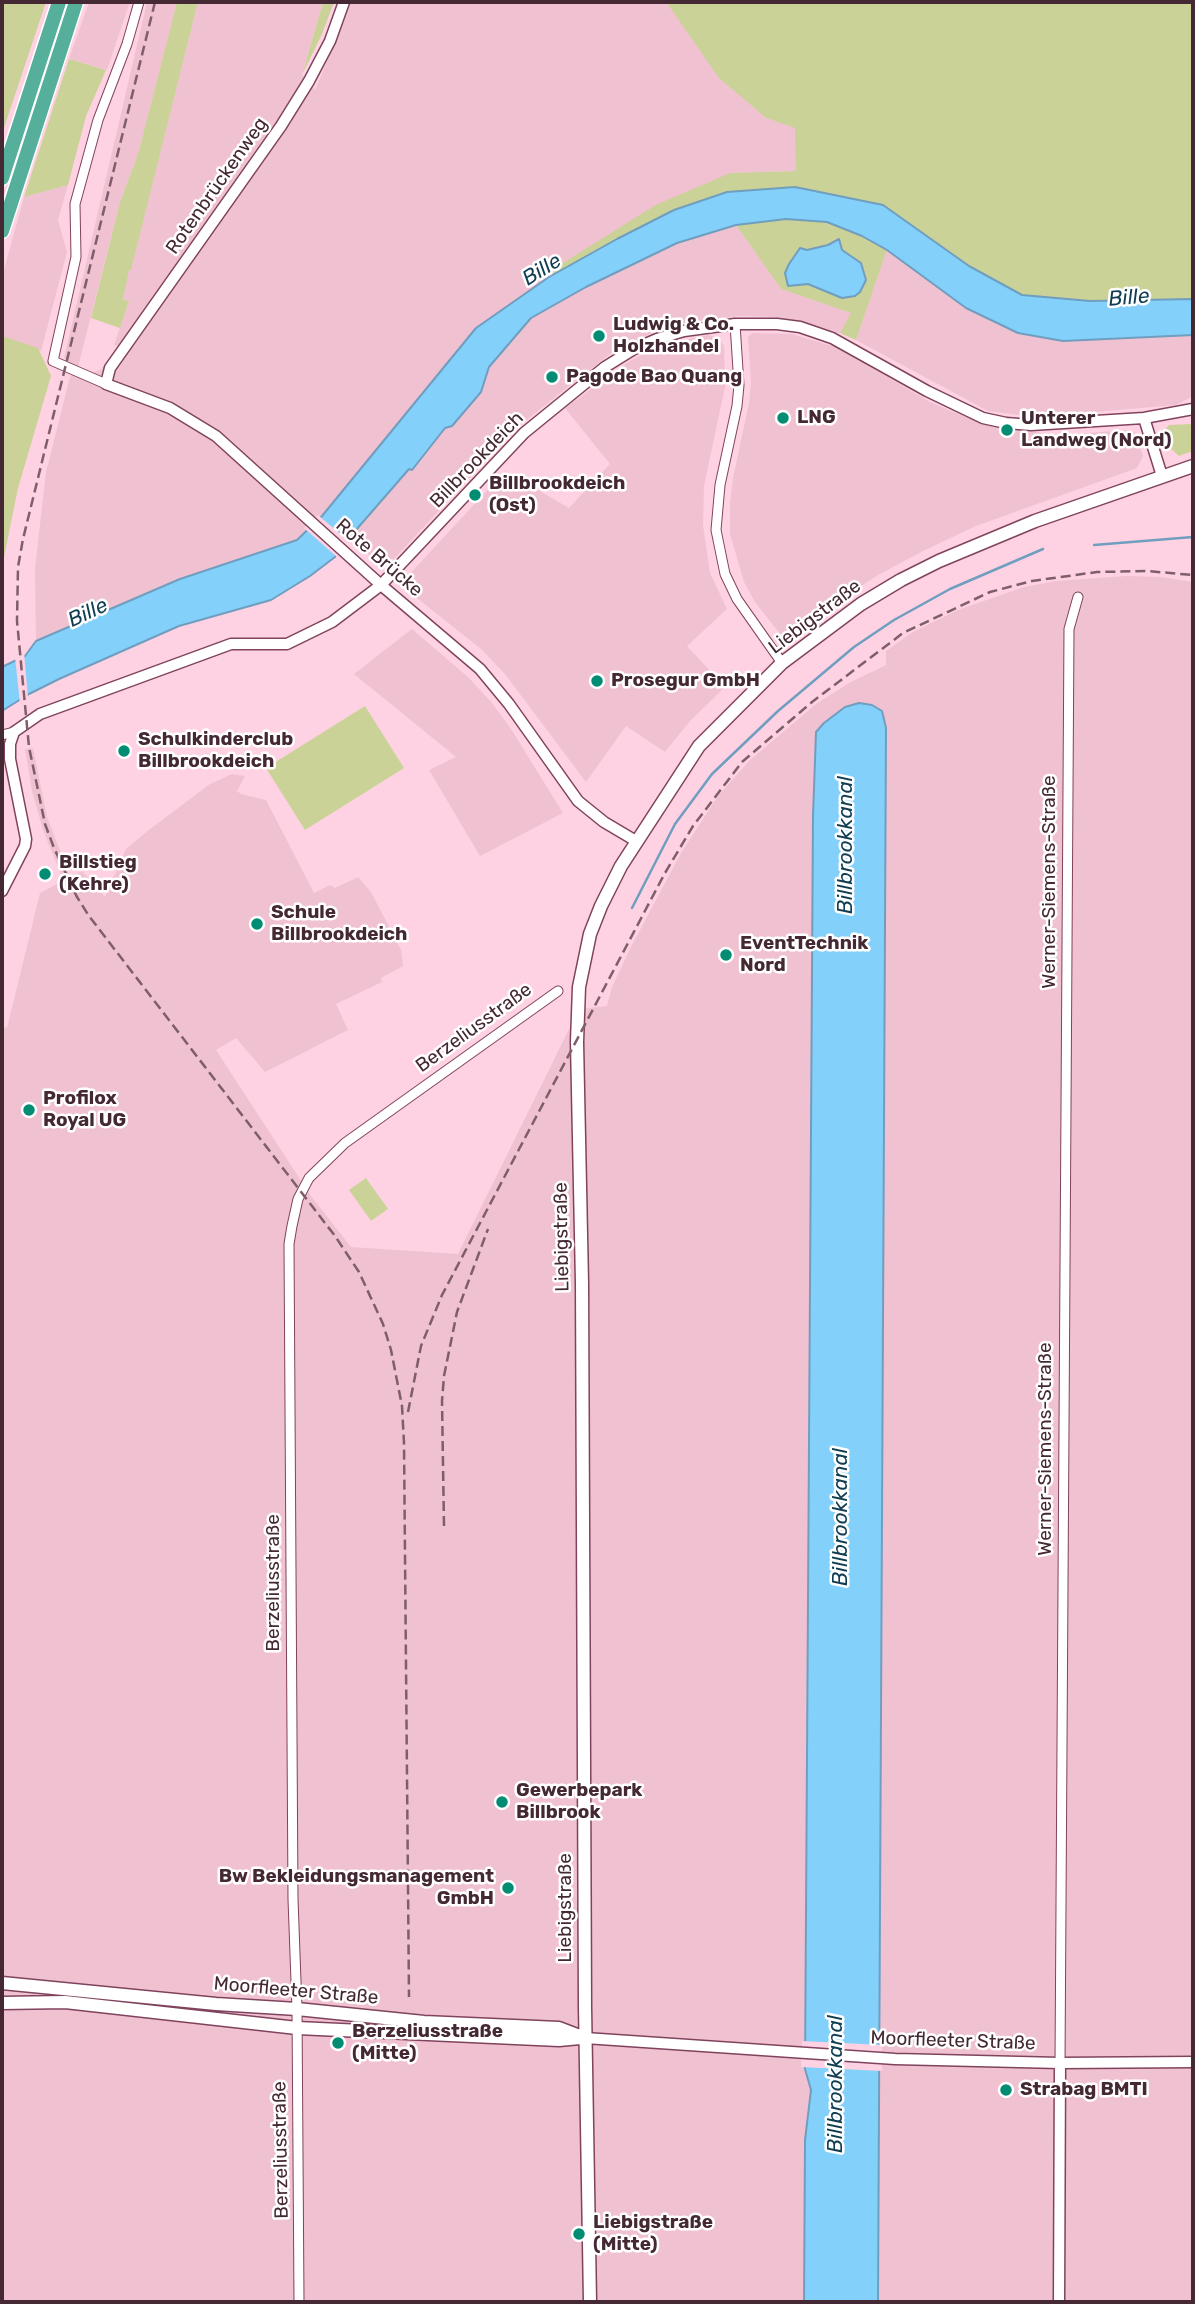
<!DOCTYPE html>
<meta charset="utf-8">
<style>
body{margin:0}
#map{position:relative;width:1195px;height:2304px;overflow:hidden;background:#fed2e2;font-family:Rubik,sans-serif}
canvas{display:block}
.frame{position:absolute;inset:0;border:4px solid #442833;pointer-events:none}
</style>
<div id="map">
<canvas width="1195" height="2304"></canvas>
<div class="frame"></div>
</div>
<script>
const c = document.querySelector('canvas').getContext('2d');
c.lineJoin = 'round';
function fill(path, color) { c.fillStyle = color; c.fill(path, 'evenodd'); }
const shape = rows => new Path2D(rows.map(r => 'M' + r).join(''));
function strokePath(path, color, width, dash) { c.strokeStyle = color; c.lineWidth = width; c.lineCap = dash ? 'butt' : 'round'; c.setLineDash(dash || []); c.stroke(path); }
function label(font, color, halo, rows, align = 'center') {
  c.font = font + ' Rubik,sans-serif'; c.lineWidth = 5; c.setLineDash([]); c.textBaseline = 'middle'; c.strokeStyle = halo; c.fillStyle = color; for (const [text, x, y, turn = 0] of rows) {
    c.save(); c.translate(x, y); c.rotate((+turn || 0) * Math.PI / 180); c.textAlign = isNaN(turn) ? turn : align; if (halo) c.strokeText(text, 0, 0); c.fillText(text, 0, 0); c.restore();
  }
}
const built = shape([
 [89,2,130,2,107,70,69,59],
 [147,2,177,2,138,154,120,202,78,367,93,373,101,369,118,346,114,345,129,302,123,300,129,269,131,269,198,2,323,2,302,74,315,90,345,19,350,2,666,2,720,78,766,118,796,128,796,171,730,173,558,266,322,516,297,540,180,579,36,641,35,568,46,472,70,377,77,368,64,358],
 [68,185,58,220,67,252,41,351,2,336,2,277,24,197],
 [736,225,781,289,852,313,840,333,804,322,775,317,740,316,682,323,656,331,611,353,515,429,394,559,375,560,349,538,409,469,412,470,445,428,452,426,484,379,489,367,531,318,586,287,677,243],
 [887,250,1018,333,1063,341,1193,335,1193,396,1176,405,1035,417,988,411,856,340],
 [752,333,792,334,838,348,930,402,982,424,1010,431,1039,432,1042,436,1131,430,1136,434,1143,456,1137,468,976,526,923,551,878,575,836,602,792,635,780,634,755,602,744,582,730,534,730,503,733,478,749,403,751,382,748,337],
 [709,335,719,338,724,346,725,387,704,486,703,525,710,573,727,609,687,646,725,687,690,721,665,752,626,726,586,782,505,674,481,649,407,590,407,577,505,471,569,508,610,464,565,408,628,362,659,346],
 [1126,576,1161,577,1193,582,1193,2302,878,2302,886,728,882,711,816,732,813,816,805,2068,811,2090,805,2140,804,2302,2,2302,2,1027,7,1028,40,893,82,871,105,897,126,849,145,833,210,784,232,774,245,776,237,791,241,794,266,800,314,893,330,885,335,888,358,877,371,892,401,950,403,966,381,978,382,982,336,1004,348,1030,265,1072,236,1038,216,1050,311,1196,351,1247,458,1254,579,1009,607,1006,612,987,631,947,681,853,718,796,749,761,816,704,849,683,886,665,886,651,913,632,958,610,1024,587,1056,581],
 [412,629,469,678,492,703,511,729,563,813,480,856,429,770,456,757,354,674],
 [33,748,47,817,69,874,62,877,43,830,32,791,25,749]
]);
const green = shape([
 [3,2,46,2,2,134,2,16],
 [177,2,198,2,131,270,129,270,123,300,129,301,120,328,91,318,120,202,138,154],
 [323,2,334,2,322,34,302,75],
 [666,2,1193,2,1193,299,1090,301,1022,295,969,266,883,205,795,187,550,277,558,266,656,205,730,173,796,171,795,128,766,118,719,78],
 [69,59,106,70,86,116,68,185,24,197],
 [786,219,828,222,862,236,887,250,856,340,840,333,851,313,781,289,736,225],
 [2,336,38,348,51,376,18,488,2,567],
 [1193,424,1193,451,1179,456,1167,445,1165,430,1169,425],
 [365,706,404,768,305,830,266,768],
 [366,1178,388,1209,371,1221,349,1190]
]);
const water = shape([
 [795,187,883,205,969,266,1022,295,1090,301,1193,299,1193,335,1063,341,1018,333,966,308,887,250,862,236,827,222,786,219,736,225,677,243,586,287,531,318,489,367,481,392,452,426,445,428,412,470,409,469,349,538,335,557,310,576,271,600,179,626,59,679,29,694,2,711,2,667,25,656,36,641,180,579,297,540,322,516,476,328,549,277,617,239,674,210,727,192,795,187],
 [839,239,842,250,861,263,866,280,860,292,855,296,842,298,808,284,788,286,785,273,789,264,800,248,807,250,828,245,839,239],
 [859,703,872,705,882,711,886,728,878,2302,804,2302,805,2140,811,2090,805,2069,813,816,816,732,824,723,845,707,859,703]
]);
const pier = shape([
 [318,515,350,542,337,557,304,528],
 [24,652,28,698,20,704,15,657],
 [802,2041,882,2045,882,2071,801,2067]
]);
const stream = shape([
 [1094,545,1193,537],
 [632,908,675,824,712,774,778,711,854,647,894,620,950,589,1043,549]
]);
const minor = shape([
 [735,324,739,385,737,406,720,485,716,530,725,574,737,599,782,663],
 [106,384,53,361,76,257,75,204,98,120,127,44,139,2],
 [2,735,14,732],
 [1060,2063,1069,629,1078,597],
 [299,2302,297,2009,293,1899,289,1244,292,1226,298,1199,309,1178,345,1143,558,991]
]);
const tertiary = shape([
 [344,2,330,41,309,81,281,126,110,368,106,384,170,408,216,436,381,585,480,669,509,704,578,801,604,822,636,841],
 [1144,418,1162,476],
 [2,891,25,846,26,839,10,759,10,744,14,732,40,714,231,644,287,644,332,622,381,585,524,433,605,367,634,349,657,339,684,331,735,324,777,324,800,327,832,338,927,391,983,418,1006,423,1031,425,1144,418,1193,409],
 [585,2038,895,2059,1060,2063,1193,2062],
 [1059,2302,1060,2063]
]);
const secondary = shape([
 [2,1983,216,2004,297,2009,424,2022,559,2028,585,2038],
 [2,2003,65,2002,297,2028,559,2040,580,2038],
 [590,2302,585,2007,582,1283,577,1042,579,987,590,934,601,906,621,866,699,746,782,663,861,604,901,580,939,561,1035,521,1193,466]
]);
const trunk = shape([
 [2,178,59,2],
 [2,231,76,2]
]);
const rail = shape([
 [155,2,23,539,18,567,17,621,29,747,45,824,54,848,77,897,89,916,335,1236,359,1272,383,1324,391,1350,402,1406,404,1443,409,1997],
 [408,1412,421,1346,442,1295,665,873,693,826,742,762,812,702,903,633,990,592,1032,581,1097,572,1147,571,1193,575],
 [444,1526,442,1401,444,1376,457,1312,488,1229]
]);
const markers = [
 [599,336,7,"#018c73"],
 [552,377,7,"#018c73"],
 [783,418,7,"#018c73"],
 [1007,430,7,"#018c73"],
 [475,495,7,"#018c73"],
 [597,681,7,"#018c73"],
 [124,751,7,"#018c73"],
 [45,874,7,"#018c73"],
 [257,924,7,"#018c73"],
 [726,955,7,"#018c73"],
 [29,1110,7,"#018c73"],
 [502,1802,7,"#018c73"],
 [508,1888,7,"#018c73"],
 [338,2043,7,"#018c73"],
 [1006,2090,7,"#018c73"],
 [579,2234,7,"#018c73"]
];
const streetNames = [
 ["Rotenbrückenweg",217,186,-55],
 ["Billbrookdeich",477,460,-46],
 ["Rote Brücke",379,558,41],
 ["Liebigstraße",815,617,-37],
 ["Werner-Siemens-Straße",1050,882,-90],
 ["Berzeliusstraße",474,1028,-36],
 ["Liebigstraße",562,1237,-91],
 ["Werner-Siemens-Straße",1046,1449,-90],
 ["Berzeliusstraße",274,1583,-90],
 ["Liebigstraße",566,1908,-90],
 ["Moorfleeter Straße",296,1991,5],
 ["Moorfleeter Straße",953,2041,2],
 ["Berzeliusstraße",281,2150,-91]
];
const poiNames = [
 ["Ludwig & Co.",613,325],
 ["Holzhandel",613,347],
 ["Pagode Bao Quang",566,377],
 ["LNG",797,418],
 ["Unterer",1021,419],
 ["Landweg (Nord)",1021,441],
 ["Billbrookdeich",489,484],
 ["(Ost)",489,506],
 ["Prosegur GmbH",611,681],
 ["Schulkinderclub",138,740],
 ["Billbrookdeich",138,762],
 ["Billstieg",59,863],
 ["(Kehre)",59,885],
 ["Schule",271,913],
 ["Billbrookdeich",271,935],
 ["EventTechnik",740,944],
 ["Nord",740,966],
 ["Profilox",43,1099],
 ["Royal UG",43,1121],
 ["Gewerbepark",516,1791],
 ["Billbrook",516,1813],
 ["Bw Bekleidungsmanagement",494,1877,"right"],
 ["GmbH",494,1899,"right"],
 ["Berzeliusstraße",352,2032],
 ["(Mitte)",352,2054],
 ["Strabag BMTI",1020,2090],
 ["Liebigstraße",593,2223],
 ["(Mitte)",593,2245]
];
const waterNames = [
 ["Bille",542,270,-32],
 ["Bille",1129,298,-5],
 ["Bille",88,613,-25],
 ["Billbrookkanal",846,845,-90],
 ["Billbrookkanal",841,1517,-90],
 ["Billbrookkanal",836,2084,-90]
];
fill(built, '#f0c1d1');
fill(green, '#cad297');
fill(water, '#83d0fb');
strokePath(water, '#709ebf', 2);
fill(pier, '#fed2e2');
strokePath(stream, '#709ebf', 2.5);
strokePath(minor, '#80435d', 11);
strokePath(tertiary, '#80435d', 13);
strokePath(secondary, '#80435d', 15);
strokePath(trunk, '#fff', 17);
strokePath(minor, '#fff', 9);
strokePath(tertiary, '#fff', 10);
strokePath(secondary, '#fff', 12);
strokePath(trunk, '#56af9b', 14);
strokePath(rail, '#7f5e6b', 2.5, [10, 5]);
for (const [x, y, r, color] of markers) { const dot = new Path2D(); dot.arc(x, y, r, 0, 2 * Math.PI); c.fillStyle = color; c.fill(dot); strokePath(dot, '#fff', 2.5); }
label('19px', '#442833', '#fff', streetNames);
label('bold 19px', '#442833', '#fff', poiNames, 'left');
label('italic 21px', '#103d52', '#fff', waterNames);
</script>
